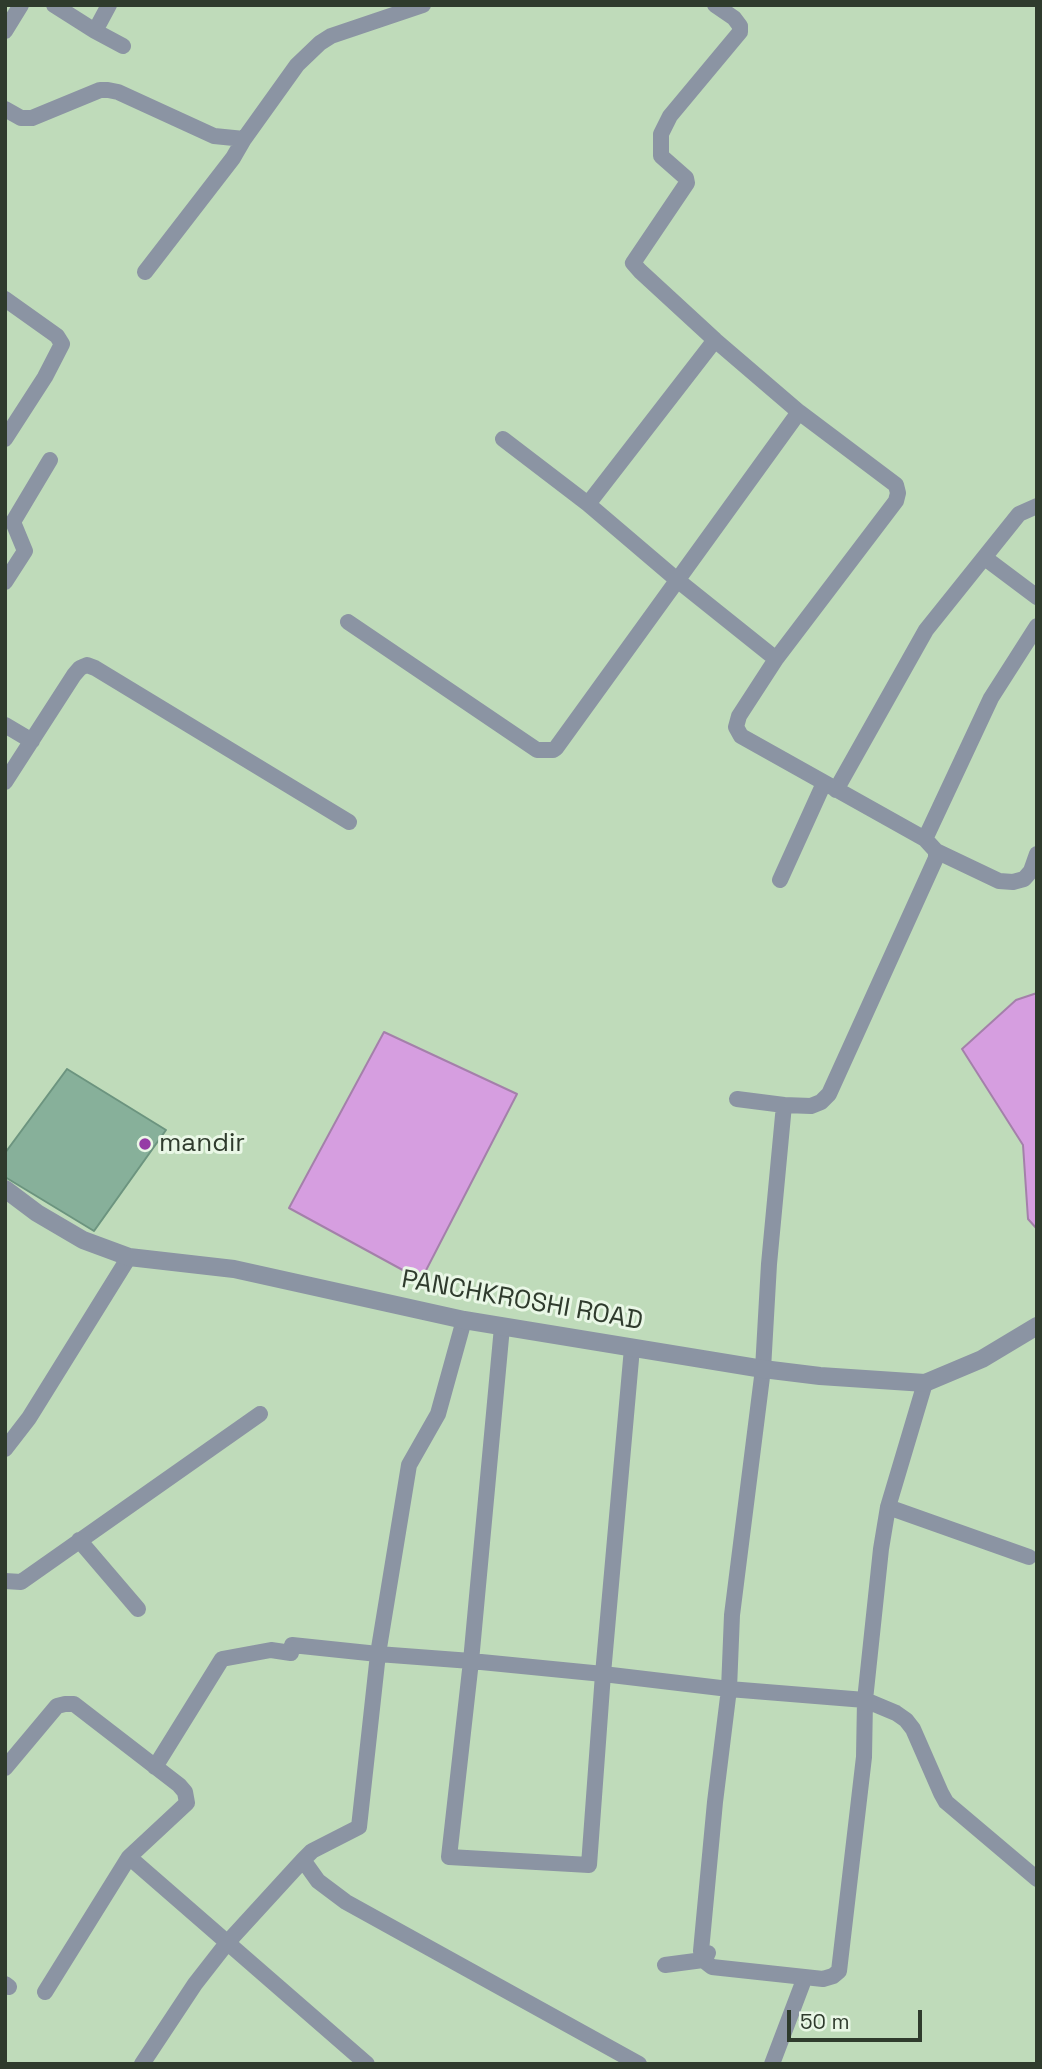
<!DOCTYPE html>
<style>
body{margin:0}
#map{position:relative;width:1042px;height:2069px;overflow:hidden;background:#bfdbba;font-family:"Space Grotesk",sans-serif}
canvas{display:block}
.frame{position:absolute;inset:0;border:7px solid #2f3b2d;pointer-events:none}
.scale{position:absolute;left:787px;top:2010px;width:135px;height:32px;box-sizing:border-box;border:4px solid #2f3b2d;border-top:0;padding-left:9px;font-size:21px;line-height:24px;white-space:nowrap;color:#2f3b2d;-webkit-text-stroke:5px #e9f7e6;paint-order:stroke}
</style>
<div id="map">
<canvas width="1042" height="2069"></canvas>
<div class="frame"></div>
<div class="scale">50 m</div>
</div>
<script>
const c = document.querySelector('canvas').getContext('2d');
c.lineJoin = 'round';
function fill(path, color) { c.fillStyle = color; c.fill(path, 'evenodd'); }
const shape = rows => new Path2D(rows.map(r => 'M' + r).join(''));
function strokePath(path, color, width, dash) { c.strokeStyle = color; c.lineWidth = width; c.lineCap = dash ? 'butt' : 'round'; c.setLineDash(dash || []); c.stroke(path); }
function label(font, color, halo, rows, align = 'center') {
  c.font = font + ' "Space Grotesk",sans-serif'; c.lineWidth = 6; c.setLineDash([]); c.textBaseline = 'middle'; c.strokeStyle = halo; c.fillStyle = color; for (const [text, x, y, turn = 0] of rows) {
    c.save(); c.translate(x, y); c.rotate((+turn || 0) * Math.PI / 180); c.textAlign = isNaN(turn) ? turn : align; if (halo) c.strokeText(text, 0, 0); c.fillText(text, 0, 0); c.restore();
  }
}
const water = shape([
 [1037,993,1037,1229,1028,1219,1023,1145,962,1049,1016,1000,1037,993],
 [384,1032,517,1094,421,1280,289,1208,384,1032]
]);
const building = shape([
 [67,1069,166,1130,94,1231,5,1177,5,1153,67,1069]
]);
const minor = shape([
 [54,5,95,31],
 [109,5,95,31,123,46],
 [715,5,734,18,740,26,740,32,670,116,661,134,661,156,686,178,687,183,633,263,640,271,715,340,588,504,676,579,776,659,739,716,736,727,741,736,925,839,936,851,936,858,829,1094,821,1102,811,1106,784,1105,769,1264,763,1369,732,1615,729,1689,715,1802,701,1951,703,1960,712,1967,823,1979,833,1976,839,1971,864,1757,865,1700,881,1549,888,1507,925,1383],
 [5,31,21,5],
 [5,109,21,118,32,118,100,90,108,90,118,92,214,136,244,139,297,65,320,43,331,36,423,5],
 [145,272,233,158,244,139],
 [5,299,57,336,62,344,45,377,5,439],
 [715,340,799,412,896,485,898,493,896,501,776,659],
 [503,439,588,504],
 [985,558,1037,597],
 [5,582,25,551,13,522,50,460],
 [348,622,537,750,553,750,556,748,799,412],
 [5,725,32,741],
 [5,782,74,675,80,668,87,665,95,668,349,822],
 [836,790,926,630,1019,514,1037,506],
 [925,839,991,698,1037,626],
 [936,851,999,881,1013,882,1024,879,1031,871,1037,854],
 [780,880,824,783],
 [737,1099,784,1105],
 [502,1327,471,1661,449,1857,589,1865,603,1674,632,1348],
 [5,1449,29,1418,129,1257],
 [888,1507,1029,1557],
 [79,1540,138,1609],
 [5,1581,21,1582,260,1414],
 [292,1645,378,1654,471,1661,603,1674,729,1689,865,1700,896,1713,906,1720,913,1729,941,1793,946,1802,1037,1879],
 [155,1767,222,1659,271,1650,291,1653],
 [5,1768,57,1706,65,1704,74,1704,179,1785,185,1792,187,1803,129,1857],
 [303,1860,318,1881,346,1902,639,2064],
 [665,1965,703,1960,708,1953],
 [5,1984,9,1987],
 [45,1992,129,1857,367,2064],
 [142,2064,195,1984,227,1943,303,1860,312,1851,359,1827,378,1654,409,1465,438,1414,464,1320],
 [772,2064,805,1977]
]);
const tertiary = shape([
 [5,1189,37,1213,83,1240,129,1257,234,1269,464,1320,763,1369,820,1376,925,1383,982,1359,1037,1326]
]);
const markers = [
 [145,1144,7,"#963ba6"]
];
const poiNames = [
 ["mandir",159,1144]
];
const streetNames = [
 ["PANCHKROSHI ROAD",522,1301,10]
];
fill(water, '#d69ee0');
strokePath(water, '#a480aa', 2);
fill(building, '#87b09a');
strokePath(building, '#6c947f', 2);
strokePath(minor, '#8b94a3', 16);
strokePath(tertiary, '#8b94a3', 18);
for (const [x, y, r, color] of markers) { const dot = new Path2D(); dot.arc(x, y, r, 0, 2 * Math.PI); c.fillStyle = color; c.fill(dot); strokePath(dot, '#e9f7e6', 2.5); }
label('26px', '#2f3b2d', '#e9f7e6', poiNames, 'left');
label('26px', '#2f3b2d', '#e9f7e6', streetNames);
</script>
